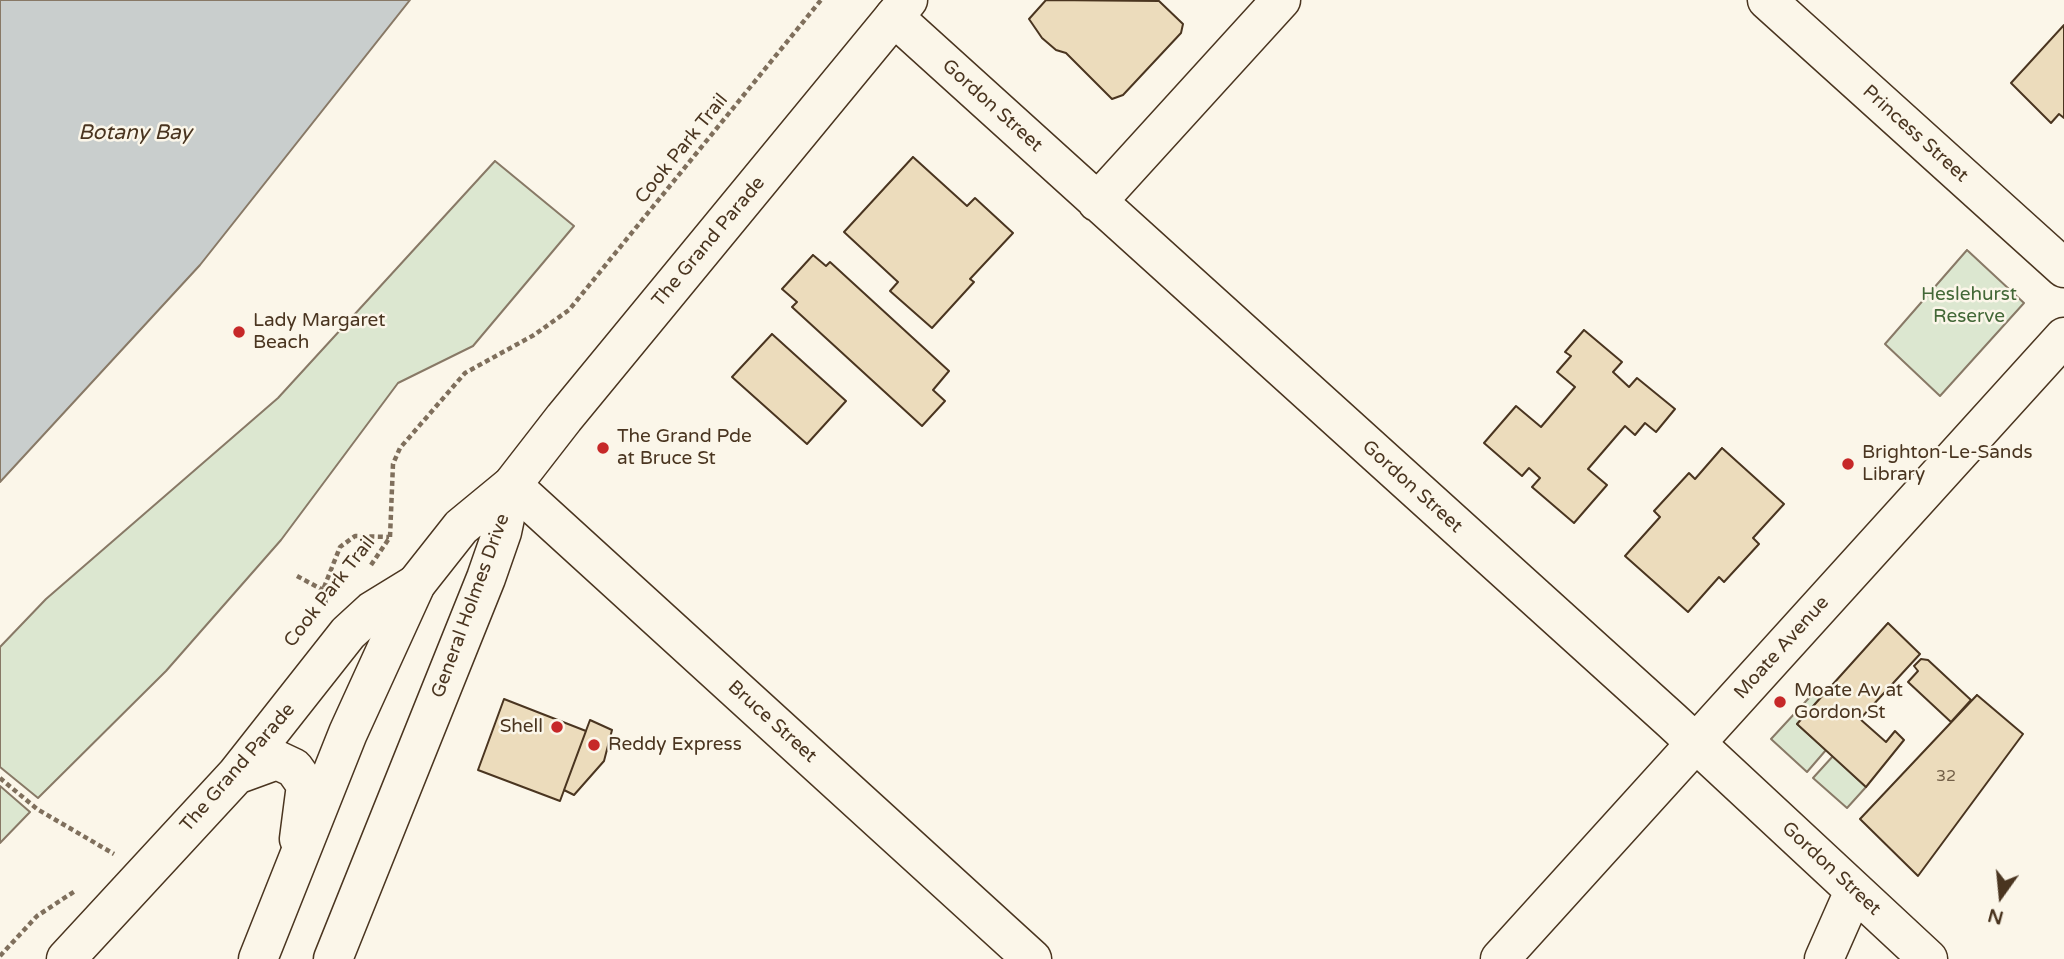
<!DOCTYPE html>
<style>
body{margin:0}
#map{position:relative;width:2064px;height:959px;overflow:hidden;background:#fbf6e9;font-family:"Varela Round",sans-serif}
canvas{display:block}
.north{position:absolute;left:1966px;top:861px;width:70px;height:70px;-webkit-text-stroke:5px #fbf6e9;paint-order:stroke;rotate:195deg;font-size:19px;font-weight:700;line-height:28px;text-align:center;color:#4a3520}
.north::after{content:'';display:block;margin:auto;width:24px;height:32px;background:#4a3520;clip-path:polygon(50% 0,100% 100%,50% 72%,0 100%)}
</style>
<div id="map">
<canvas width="2064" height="959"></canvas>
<div class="north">N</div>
</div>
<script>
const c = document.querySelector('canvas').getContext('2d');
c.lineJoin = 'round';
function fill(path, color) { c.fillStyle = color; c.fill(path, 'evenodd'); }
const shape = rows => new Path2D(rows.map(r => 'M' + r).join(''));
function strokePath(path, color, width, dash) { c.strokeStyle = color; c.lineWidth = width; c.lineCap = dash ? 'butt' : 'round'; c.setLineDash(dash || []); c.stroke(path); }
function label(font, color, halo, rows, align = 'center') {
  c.font = font + ' "Varela Round",sans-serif'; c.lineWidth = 5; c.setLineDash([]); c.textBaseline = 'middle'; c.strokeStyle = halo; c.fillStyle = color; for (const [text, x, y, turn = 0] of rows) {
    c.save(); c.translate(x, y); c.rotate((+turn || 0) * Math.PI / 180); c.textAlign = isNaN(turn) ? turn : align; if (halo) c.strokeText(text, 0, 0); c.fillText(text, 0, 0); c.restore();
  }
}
const green = shape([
 [495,161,574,226,473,346,398,383,281,540,166,671,38,798,0,767,0,647,46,599,278,398,495,161],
 [1967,250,2024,303,1940,396,1885,344,1967,250],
 [1820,686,1826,692,1797,724,1826,750,1807,772,1771,739,1820,686],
 [1833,756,1866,787,1847,808,1813,778,1833,756],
 [0,786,30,812,0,843,0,786]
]);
const water = shape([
 [0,0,410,0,200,265,0,482,0,0]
]);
const building = shape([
 [1046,0,1159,1,1183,24,1181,33,1123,95,1112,99,1066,53,1056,50,1042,38,1029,19,1046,0],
 [2064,25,2064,118,2059,114,2051,123,2011,83,2064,25],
 [913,157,967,206,975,198,1013,233,970,279,974,282,932,328,890,291,898,282,844,232,913,157],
 [813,255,826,266,830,262,949,371,933,390,945,401,922,426,792,307,797,302,782,289,813,255],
 [1584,330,1622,362,1613,372,1629,387,1637,378,1675,409,1656,432,1645,423,1635,435,1625,426,1588,469,1607,485,1574,523,1532,487,1540,478,1529,468,1522,476,1484,443,1516,406,1541,427,1575,387,1557,372,1571,356,1565,352,1584,330],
 [772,334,846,401,807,444,732,377,772,334],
 [1722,448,1784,504,1753,538,1759,544,1724,582,1719,577,1688,612,1625,556,1660,517,1654,511,1689,473,1695,479,1722,448],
 [1888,623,1920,654,1860,719,1886,742,1895,731,1904,740,1866,787,1797,724,1888,623],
 [1921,659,1928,660,1971,700,1951,722,1908,682,1918,671,1914,666,1921,659],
 [1977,695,2023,734,1918,876,1860,819,1977,695],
 [504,699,586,731,560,801,478,770,504,699],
 [590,720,612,730,604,761,574,795,564,790,590,720]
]);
const path = shape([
 [371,565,390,537,393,464,400,448,465,373,534,335,569,310,821,0],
 [297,576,323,590],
 [326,604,323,590,340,547,355,536,389,537],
 [0,778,37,809,114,854],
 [0,956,37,916,75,891]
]);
const minor = shape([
 [1767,0,2064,268],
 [894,17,1671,720,1928,959],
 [1097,202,1281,0],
 [512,485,1032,959],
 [236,775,277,760,294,768,306,785,299,839],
 [66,959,236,775,348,633,372,611,416,584],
 [1500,959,2064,337],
 [1824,959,1854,891]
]);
const highway = shape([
 [258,959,348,733,416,584,461,527,512,485,564,418,908,0],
 [333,959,486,578,502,532,512,485]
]);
const markers = [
 [239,332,7,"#c62828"],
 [603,448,7,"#c62828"],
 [1848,464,7,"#c62828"],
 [1780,702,7,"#c62828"],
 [557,727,7,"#c62828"],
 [594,745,7,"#c62828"]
];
const numberNames = [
 ["32",1946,777]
];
const streetNames = [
 ["Gordon Street",992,106,42],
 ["Princess Street",1915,134,42],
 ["Cook Park Trail",682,149,-51],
 ["The Grand Parade",709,242,-50],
 ["Gordon Street",1412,487,42],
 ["Cook Park Trail",330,592,-52],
 ["General Holmes Drive",471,606,-70],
 ["Moate Avenue",1782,648,-48],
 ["Bruce Street",772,722,42],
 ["The Grand Parade",238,768,-49],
 ["Gordon Street",1831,869,43]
];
const parkNames = [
 ["Heslehurst",1969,295],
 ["Reserve",1969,317]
];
const poiNames = [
 ["Lady Margaret",253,321],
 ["Beach",253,343],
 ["The Grand Pde",617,437],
 ["at Bruce St",617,459],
 ["Brighton-Le-Sands",1862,453],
 ["Library",1862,475],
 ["Moate Av at",1794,691],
 ["Gordon St",1794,713],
 ["Shell",543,727,"right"],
 ["Reddy Express",608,745]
];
const waterNames = [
 ["Botany Bay",135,133]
];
fill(green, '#dce7d0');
strokePath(green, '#887966', 2);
fill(water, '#c9cecd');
strokePath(water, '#887966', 2);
fill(building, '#ecdcbc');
strokePath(building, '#4a3520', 2);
strokePath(minor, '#4a3520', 41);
strokePath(highway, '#4a3520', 41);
strokePath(path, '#7f6f5c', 4.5, [5, 3.5]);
strokePath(minor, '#fbf6e9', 38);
strokePath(highway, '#fbf6e9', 38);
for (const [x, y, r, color] of markers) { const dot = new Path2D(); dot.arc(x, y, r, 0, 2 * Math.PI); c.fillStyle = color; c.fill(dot); strokePath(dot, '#fbf6e9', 2.5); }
label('16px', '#725f47', null, numberNames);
label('19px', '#4a3520', '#fbf6e9', streetNames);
label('19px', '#436837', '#fbf6e9', parkNames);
label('19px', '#4a3520', '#fbf6e9', poiNames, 'left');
label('italic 21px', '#4a3520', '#fbf6e9', waterNames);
</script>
